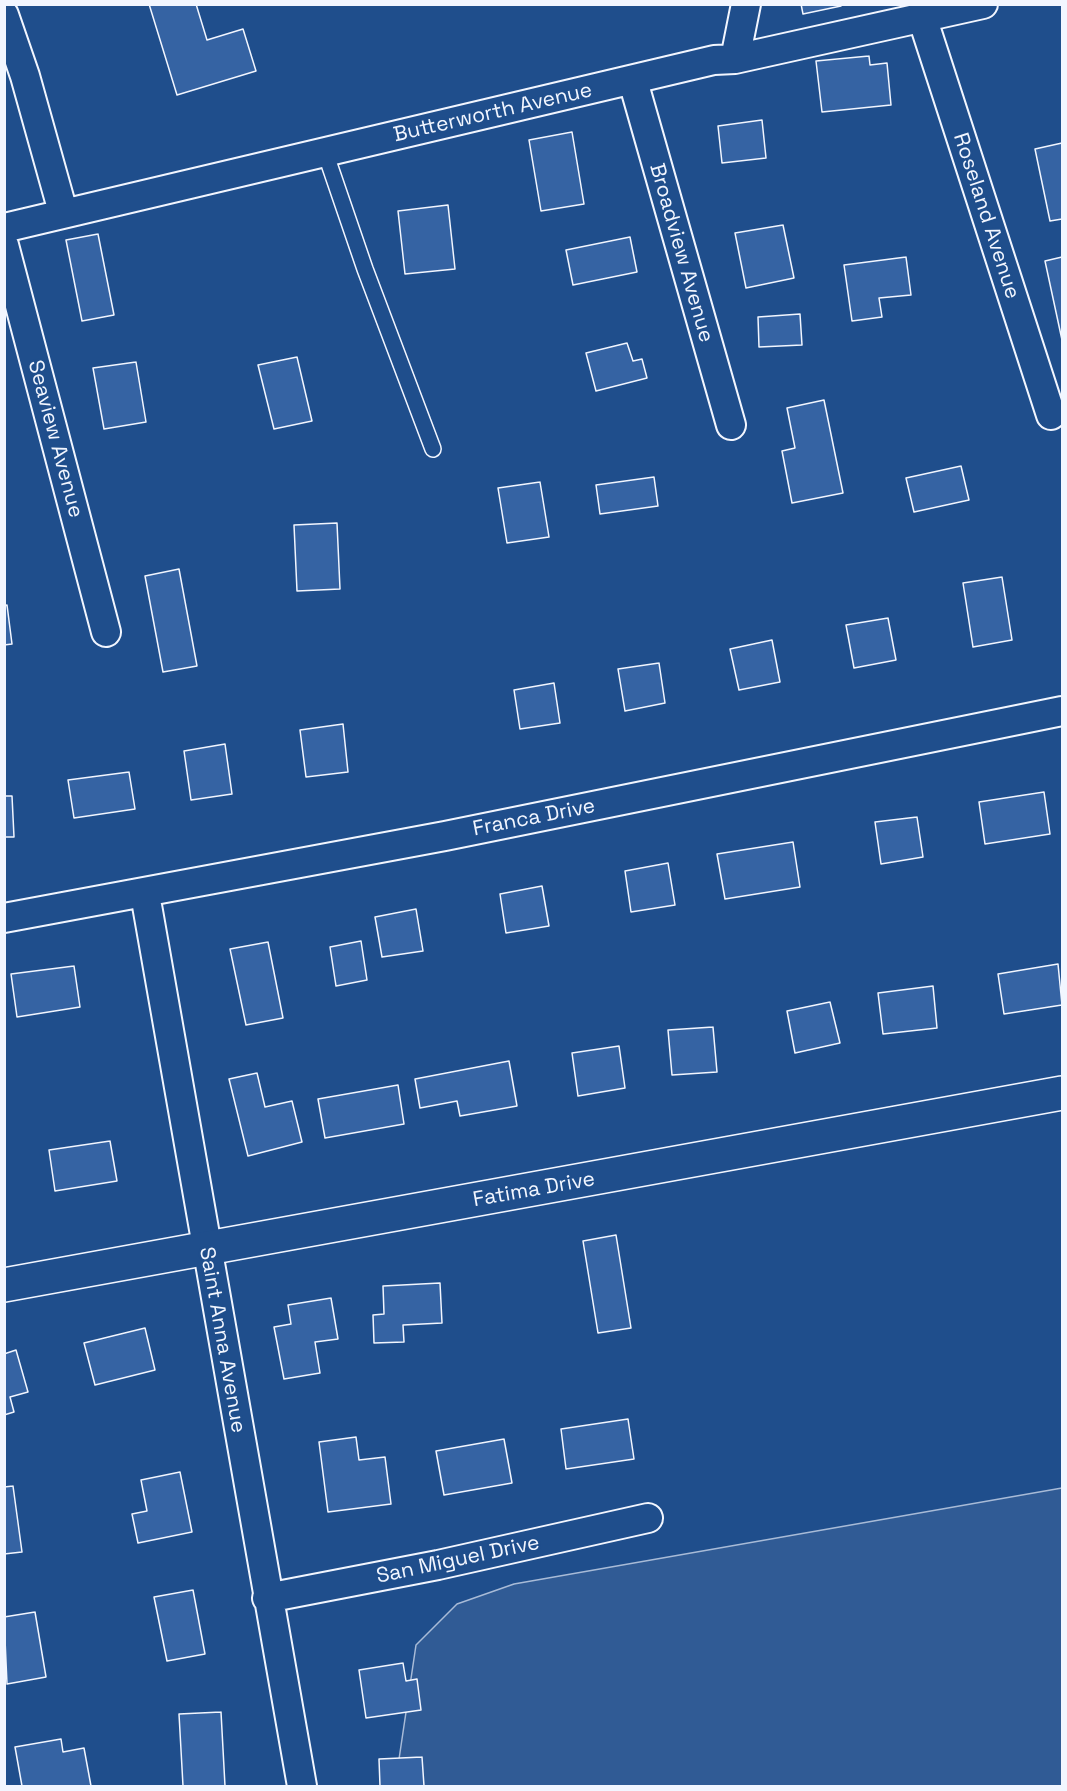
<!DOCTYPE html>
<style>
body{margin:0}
#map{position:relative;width:1067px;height:1791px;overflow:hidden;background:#1f4e8c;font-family:"Space Grotesk",sans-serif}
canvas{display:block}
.frame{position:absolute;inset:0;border:6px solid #f2f6ff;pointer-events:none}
</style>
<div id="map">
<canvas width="1067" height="1791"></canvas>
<div class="frame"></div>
</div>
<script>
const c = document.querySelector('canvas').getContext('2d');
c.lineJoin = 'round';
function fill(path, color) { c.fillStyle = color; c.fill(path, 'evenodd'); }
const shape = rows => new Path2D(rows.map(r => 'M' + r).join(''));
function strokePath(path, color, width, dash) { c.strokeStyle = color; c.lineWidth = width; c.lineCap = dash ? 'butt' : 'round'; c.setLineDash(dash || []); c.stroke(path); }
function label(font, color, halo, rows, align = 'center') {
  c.font = font + ' "Space Grotesk",sans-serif'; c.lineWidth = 4.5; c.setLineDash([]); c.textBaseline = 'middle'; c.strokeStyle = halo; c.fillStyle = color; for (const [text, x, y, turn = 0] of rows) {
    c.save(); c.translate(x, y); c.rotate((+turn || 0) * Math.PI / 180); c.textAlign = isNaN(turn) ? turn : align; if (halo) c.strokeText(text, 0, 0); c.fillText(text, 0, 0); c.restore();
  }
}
const built = shape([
 [1062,1488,1062,1786,395,1786,416,1645,457,1604,514,1584,1062,1488]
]);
const building = shape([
 [149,4,196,4,207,40,243,29,256,71,177,95,149,4],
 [801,4,841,4,841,6,803,14,801,4],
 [869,56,870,65,887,63,891,105,822,112,816,61,869,56],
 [762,120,766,158,722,163,718,126,762,120],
 [572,132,584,204,541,211,529,140,572,132],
 [1062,143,1062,219,1050,221,1035,149,1062,143],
 [448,205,455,269,405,274,398,211,448,205],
 [783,225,794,278,746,288,735,233,783,225],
 [98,234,114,315,82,321,66,240,98,234],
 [630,237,637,272,573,285,566,250,630,237],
 [906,257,911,295,879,298,882,317,852,321,844,265,906,257],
 [1062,257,1062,340,1045,261,1062,257],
 [800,314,802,345,759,347,758,317,800,314],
 [627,343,633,361,642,359,647,378,596,391,586,353,627,343],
 [297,357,312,421,274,429,258,365,297,357],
 [136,362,146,422,104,429,93,368,136,362],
 [824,400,843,493,792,503,782,451,795,448,787,408,824,400],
 [961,466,969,500,914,512,906,478,961,466],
 [654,477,658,506,600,514,596,485,654,477],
 [540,482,549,537,507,543,498,488,540,482],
 [337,523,340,589,297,591,294,525,337,523],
 [179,569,197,666,163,672,145,576,179,569],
 [1002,577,1012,640,973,647,963,583,1002,577],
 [7,605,12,644,4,645,4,606,7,605],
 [888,618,896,660,854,668,846,625,888,618],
 [772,640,780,682,739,690,730,649,772,640],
 [659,663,665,703,625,711,618,669,659,663],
 [554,683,560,723,520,729,514,690,554,683],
 [343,724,348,772,306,777,300,730,343,724],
 [225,744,232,794,191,800,184,751,225,744],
 [129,772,135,809,74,818,68,780,129,772],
 [1044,792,1050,834,985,844,979,802,1044,792],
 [4,796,12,796,14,837,4,837,4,796],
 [917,817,923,857,881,864,875,822,917,817],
 [793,842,800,887,725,899,717,854,793,842],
 [668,863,675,905,631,912,625,871,668,863],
 [542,886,549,926,506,933,500,894,542,886],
 [416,909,423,951,382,957,375,917,416,909],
 [361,941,367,980,336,986,330,947,361,941],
 [268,942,283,1018,246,1025,230,949,268,942],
 [1058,964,1062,1005,1004,1014,998,974,1058,964],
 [74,966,80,1007,17,1017,11,974,74,966],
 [933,986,937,1028,883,1034,878,993,933,986],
 [830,1002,840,1043,795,1053,787,1011,830,1002],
 [713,1027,717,1072,672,1075,668,1030,713,1027],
 [619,1046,625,1088,578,1096,572,1053,619,1046],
 [509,1061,517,1106,460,1116,457,1101,420,1108,415,1079,509,1061],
 [257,1073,265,1107,292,1101,302,1142,248,1156,229,1079,257,1073],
 [398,1085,404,1124,325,1138,318,1099,398,1085],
 [110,1141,117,1181,55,1191,49,1150,110,1141],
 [616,1235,631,1328,598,1333,583,1241,616,1235],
 [440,1283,442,1323,403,1325,404,1342,374,1343,373,1315,384,1314,383,1286,440,1283],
 [331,1298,338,1339,315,1342,320,1373,284,1379,274,1327,291,1324,288,1305,331,1298],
 [145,1328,155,1370,95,1385,84,1343,145,1328],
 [16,1350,28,1392,10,1397,14,1412,4,1415,4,1354,16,1350],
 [628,1419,634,1459,566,1469,561,1429,628,1419],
 [356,1437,359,1460,385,1457,391,1504,328,1512,319,1442,356,1437],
 [504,1439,512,1483,444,1495,436,1451,504,1439],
 [180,1472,192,1532,138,1543,132,1514,147,1511,141,1480,180,1472],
 [13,1486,22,1552,4,1554,4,1487,13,1486],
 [193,1590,205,1654,167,1661,154,1597,193,1590],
 [35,1612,46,1677,7,1684,4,1617,35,1612],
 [403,1663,406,1681,417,1679,421,1710,366,1718,359,1670,403,1663],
 [221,1712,225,1786,183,1786,179,1714,221,1712],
 [61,1739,63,1752,84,1748,91,1786,22,1786,15,1747,61,1739],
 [422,1757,424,1786,380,1786,379,1759,422,1757]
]);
const service = shape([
 [325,152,365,269,433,449]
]);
const minor = shape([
 [4,15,25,76,63,212],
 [922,17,1051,415],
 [735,59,746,4],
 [633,81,731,425],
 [4,228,714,60,735,59,983,4],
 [4,245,106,632],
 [145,894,302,1786],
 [4,918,445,836,1062,711],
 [267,1598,438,1565,648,1518]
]);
const tertiary = shape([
 [4,1285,1062,1093]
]);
const streetNames = [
 ["Butterworth Avenue",493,113,-13],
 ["Roseland Avenue",986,216,72],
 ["Broadview Avenue",681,253,74],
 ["Seaview Avenue",55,439,75],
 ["Franca Drive",534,818,-11],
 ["Fatima Drive",534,1190,-10],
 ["Saint Anna Avenue",222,1340,80],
 ["San Miguel Drive",458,1560,-12]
];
fill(built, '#305b95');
strokePath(built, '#a8bbd7', 1.5);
fill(building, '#3563a3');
strokePath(building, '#f2f6ff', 1.5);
strokePath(service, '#f2f6ff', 18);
strokePath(minor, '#f2f6ff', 32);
strokePath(tertiary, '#f2f6ff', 36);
strokePath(service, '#1f4e8c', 15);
strokePath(minor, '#1f4e8c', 28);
strokePath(tertiary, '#1f4e8c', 33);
label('21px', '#f2f6ff', '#1f4e8c', streetNames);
</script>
